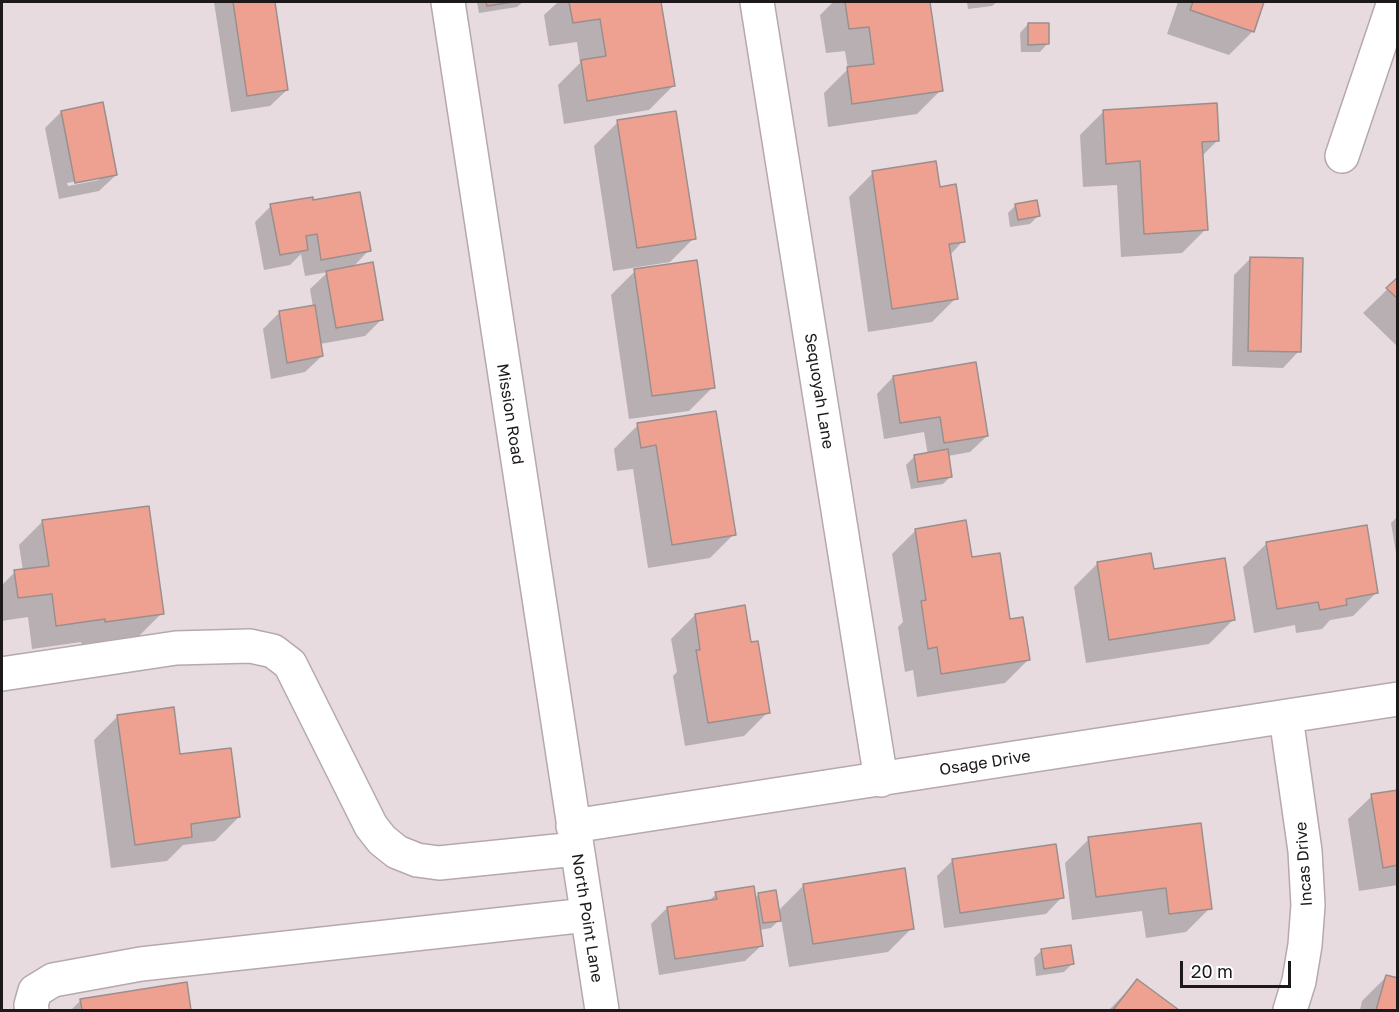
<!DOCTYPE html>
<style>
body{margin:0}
#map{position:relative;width:1399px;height:1012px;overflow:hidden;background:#e7dbdf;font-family:"Golos Text",sans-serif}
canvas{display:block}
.frame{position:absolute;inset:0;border:3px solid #1d191b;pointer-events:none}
.scale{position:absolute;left:1180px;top:961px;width:111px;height:27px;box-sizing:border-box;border:3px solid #1d191b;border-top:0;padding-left:8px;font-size:18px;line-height:21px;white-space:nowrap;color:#1d191b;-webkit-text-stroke:4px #fff;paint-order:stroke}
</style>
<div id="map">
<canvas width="1399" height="1012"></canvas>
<div class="frame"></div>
<div class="scale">20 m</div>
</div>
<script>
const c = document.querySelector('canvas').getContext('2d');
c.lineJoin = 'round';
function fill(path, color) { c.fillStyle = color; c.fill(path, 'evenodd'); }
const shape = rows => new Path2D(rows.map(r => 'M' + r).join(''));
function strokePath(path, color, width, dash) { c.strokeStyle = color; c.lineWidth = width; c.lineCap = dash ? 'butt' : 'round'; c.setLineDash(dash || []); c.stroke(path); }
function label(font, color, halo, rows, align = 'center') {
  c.font = font + ' "Golos Text",sans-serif'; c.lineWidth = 4.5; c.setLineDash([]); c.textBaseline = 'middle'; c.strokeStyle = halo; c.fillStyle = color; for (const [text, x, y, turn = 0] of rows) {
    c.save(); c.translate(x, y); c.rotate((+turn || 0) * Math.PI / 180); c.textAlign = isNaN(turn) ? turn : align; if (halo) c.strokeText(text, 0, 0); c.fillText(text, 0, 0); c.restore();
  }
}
const shadow = shape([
 [214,2,273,2,287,90,270,106,231,112],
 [477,2,523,2,517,7,479,13],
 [558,2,659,2,673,86,649,110,564,124,558,85,580,63,577,42,549,46,544,15],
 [833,2,929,2,941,90,917,114,828,127,824,93,848,69,845,51,826,53,820,15],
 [967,2,997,2,992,6,968,9],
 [1178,2,1263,2,1253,31,1229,55,1167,34],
 [1028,24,1048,43,1040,52,1021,52,1020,33],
 [1104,111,1218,140,1202,156,1206,229,1182,253,1121,257,1117,185,1083,187,1080,135],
 [61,112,116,175,99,191,59,199,45,128],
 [99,177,99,180,68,186,67,183],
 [618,122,694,238,670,262,613,271,594,146],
 [873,173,939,188,963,241,950,255,956,298,932,322,868,332,849,197],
 [1016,205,1038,216,1030,224,1010,227,1008,213],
 [271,206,369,250,352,268,382,319,365,336,320,344,322,356,305,372,271,379,263,329,279,313,313,307,310,289,328,272,305,276,301,254,290,265,264,270,255,222],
 [1251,258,1299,351,1283,368,1232,366,1234,275],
 [635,271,713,387,689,411,629,419,611,295],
 [1398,279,1398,347,1363,313],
 [893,377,987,436,970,452,948,456,951,476,943,484,911,489,906,465,914,457,928,455,924,432,884,439,877,394],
 [715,412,734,534,710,558,648,568,633,469,617,471,614,449,638,425],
 [1398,516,1398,565,1391,523],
 [43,521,162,613,138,637,82,646,81,642,32,649,28,617,2,621,2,585,15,572,23,571,19,545],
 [916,530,971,559,1009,621,1029,659,1005,683,917,697,913,670,905,672,898,627,903,622,892,554],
 [1267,543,1377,592,1353,616,1330,620,1322,629,1296,633,1295,625,1254,633,1243,567],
 [1098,563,1152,571,1233,620,1209,644,1086,663,1074,587],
 [695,615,750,643,768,712,744,736,685,746,673,676,677,672,671,639],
 [118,716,179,756,239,817,215,841,183,845,167,861,111,868,94,740],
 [1398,792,1398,885,1359,891,1348,819,1372,796],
 [1089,839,1210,908,1186,932,1146,938,1142,911,1072,920,1065,863],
 [953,860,1062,897,1046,914,944,928,937,876],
 [804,885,912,928,888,952,789,967,781,918,771,928,759,930,762,945,745,961,659,975,651,924,667,908,708,902,716,894,754,899,759,894,778,911],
 [1042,950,1072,964,1064,972,1036,976,1034,958],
 [1386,977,1398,980,1398,1010,1360,1010,1362,1001],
 [1137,981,1176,1010,1109,1010],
 [185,984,190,1010,71,1010,80,1001]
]);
const building = shape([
 [233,2,275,2,288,90,247,96,233,2],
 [486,2,513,2,487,6,486,2],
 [569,2,661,2,675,86,587,101,581,60,606,56,600,19,573,23,569,2],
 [845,2,930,2,943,91,852,104,847,67,874,64,869,27,849,29,845,2],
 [1193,2,1264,2,1254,32,1190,10,1193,2],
 [1028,23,1049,23,1049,44,1028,45,1028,23],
 [103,102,117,175,75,183,61,111,103,102],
 [1217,103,1219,141,1202,142,1208,230,1144,234,1140,161,1106,164,1103,110,1217,103],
 [676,111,696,239,637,248,617,120,676,111],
 [936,161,940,187,956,184,965,242,949,244,958,299,892,309,872,171,936,161],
 [360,192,371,251,321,260,317,234,306,236,308,250,280,255,270,204,313,197,313,200,360,192],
 [1037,200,1040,216,1018,220,1015,204,1037,200],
 [1250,257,1303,258,1301,352,1248,351,1250,257],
 [697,260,715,388,652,396,634,269,697,260],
 [373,262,383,320,336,328,326,271,373,262],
 [1398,277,1398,299,1386,288,1398,277],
 [315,305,323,356,287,363,279,311,315,305],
 [976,362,988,436,944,443,940,417,900,423,893,376,976,362],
 [716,411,736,535,672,545,656,445,641,448,637,423,716,411],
 [948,449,952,477,918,482,914,455,948,449],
 [149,506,164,614,105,622,105,619,56,626,52,594,18,598,14,570,49,566,42,520,149,506],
 [966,520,972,557,1000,553,1010,619,1023,617,1030,660,941,674,937,647,928,649,921,601,926,600,915,529,966,520],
 [1367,525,1378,593,1346,599,1347,605,1320,610,1318,602,1277,609,1266,542,1367,525],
 [1151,553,1154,569,1225,558,1235,620,1109,640,1097,562,1151,553],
 [745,605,751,642,758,641,770,713,708,723,696,650,700,650,695,614,745,605],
 [174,707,180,754,231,748,240,817,191,824,192,837,135,845,117,715,174,707],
 [1398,790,1398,865,1383,868,1371,794,1398,790],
 [1201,823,1212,909,1169,914,1166,888,1096,897,1088,837,1201,823],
 [1056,844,1064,898,960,913,952,859,1056,844],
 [905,868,914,929,813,944,803,884,905,868],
 [754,886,763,946,675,959,667,907,717,899,715,892,754,886],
 [776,890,781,921,763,923,758,893,776,890],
 [1071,945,1074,964,1044,969,1041,949,1071,945],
 [1386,975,1398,978,1398,1010,1376,1010,1386,975],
 [1137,979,1179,1010,1113,1010,1137,979],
 [187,982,191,1010,82,1010,80,999,187,982]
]);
const minor = shape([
 [448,2,602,1010],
 [757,2,881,780],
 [1342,156,1394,2],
 [2,674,176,648,250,646,273,651,290,664,371,826,382,840,397,852,417,860,439,863,576,849],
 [1286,717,1305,851,1308,905,1305,945,1299,981,1290,1010],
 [573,826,1398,699],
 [32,1010,31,1005,35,991,53,980,141,964,587,915]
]);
const streetNames = [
 ["Sequoyah Lane",819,391,81],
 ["Mission Road",510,414,81],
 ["Osage Drive",985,763,-9],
 ["Incas Drive",1304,864,-94],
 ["North Point Lane",587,918,81]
];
fill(shadow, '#0003');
fill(building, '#eea091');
strokePath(building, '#9a8f8d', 1.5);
strokePath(minor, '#b5a9ad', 36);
strokePath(minor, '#fff', 33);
label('16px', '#1d191b', '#fff', streetNames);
</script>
